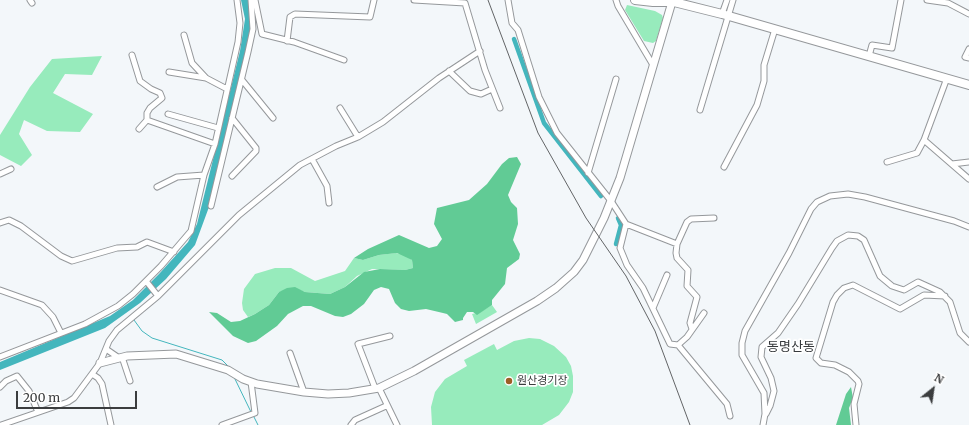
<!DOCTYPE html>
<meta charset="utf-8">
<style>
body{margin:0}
#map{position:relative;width:969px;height:425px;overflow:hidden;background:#f3f7fa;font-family:Merriweather,serif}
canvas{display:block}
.north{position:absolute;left:913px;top:369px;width:40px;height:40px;-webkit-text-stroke:3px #fff;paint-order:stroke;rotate:30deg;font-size:11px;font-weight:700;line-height:16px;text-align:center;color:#3b3d3e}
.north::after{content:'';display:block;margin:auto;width:14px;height:18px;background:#3b3d3e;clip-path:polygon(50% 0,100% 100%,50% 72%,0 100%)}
.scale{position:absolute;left:16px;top:391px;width:121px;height:18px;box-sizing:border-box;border:2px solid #3b3d3e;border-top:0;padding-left:5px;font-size:12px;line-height:14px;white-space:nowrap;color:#3b3d3e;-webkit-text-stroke:3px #fff;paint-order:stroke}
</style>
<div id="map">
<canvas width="969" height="425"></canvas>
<div class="north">N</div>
<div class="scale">200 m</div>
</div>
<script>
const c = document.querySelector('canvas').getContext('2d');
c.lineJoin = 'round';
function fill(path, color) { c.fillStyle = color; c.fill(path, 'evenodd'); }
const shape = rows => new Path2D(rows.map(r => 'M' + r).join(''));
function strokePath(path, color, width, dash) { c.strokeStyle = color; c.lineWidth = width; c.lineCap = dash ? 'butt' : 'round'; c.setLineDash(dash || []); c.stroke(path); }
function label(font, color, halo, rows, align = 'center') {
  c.font = font + ' Merriweather,"Noto Sans KR",serif'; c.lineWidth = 3.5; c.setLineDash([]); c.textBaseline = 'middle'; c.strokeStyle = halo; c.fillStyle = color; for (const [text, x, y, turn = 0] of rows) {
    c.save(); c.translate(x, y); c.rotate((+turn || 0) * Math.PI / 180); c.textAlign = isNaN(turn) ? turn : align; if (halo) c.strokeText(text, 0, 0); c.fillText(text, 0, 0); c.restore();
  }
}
const green = shape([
 [627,5,655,11,662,15,663,18,656,41,653,43,644,41,625,10],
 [102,56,92,75,65,74,53,93,93,114,80,132,47,131,24,120,19,134,32,155,21,166,0,155,0,135,30,87,52,59],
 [396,253,405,255,412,260,413,268,405,270,372,269,357,276,345,287,330,294,305,292,297,289,279,292,269,305,255,314,248,317,243,310,242,303,244,289,255,274,275,268,291,268,315,281,345,271,354,258,363,260,379,255],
 [492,305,497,312,476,324,472,314,476,313,477,314],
 [529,338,540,339,554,346,566,357,571,366,573,376,573,392,569,402,559,415,542,425,432,425,431,407,435,392,445,379,467,366,464,360,494,344,497,350,514,341]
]);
const forest = shape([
 [517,157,521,164,508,195,511,202,517,208,518,224,513,240,520,254,519,259,507,268,505,284,492,300,492,305,477,315,473,312,467,312,463,318,463,320,455,322,447,314,443,313,426,309,409,311,401,309,395,303,389,289,381,287,374,290,364,304,351,314,343,317,335,316,311,306,303,306,288,314,277,326,256,341,248,343,233,336,209,312,217,313,231,322,240,321,255,314,269,305,279,292,287,288,295,287,305,292,330,294,345,287,364,272,380,269,405,270,413,268,412,260,397,253,379,255,363,260,354,258,368,249,399,235,429,248,437,246,442,239,434,224,437,208,469,200,487,184,502,164,509,158],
 [851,387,853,398,849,408,851,425,836,425,846,394]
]);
const water = shape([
 [241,0,248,0,251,25,250,34,209,207,195,245,166,279,140,303,105,328,0,370,0,362,110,316,133,300,159,274,188,242,197,224,240,51,245,19]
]);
const stream = shape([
 [134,320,142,331,152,338,222,360,229,367],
 [234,377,251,412],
 [254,417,258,425]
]);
const canal = shape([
 [514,39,544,123,601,196],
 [616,244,621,225,618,218]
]);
const minor = shape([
 [30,0,32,3],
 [255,0,262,34,294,42,344,60],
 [414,0,465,3,485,70,500,108],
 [508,0,512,23,518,30,539,97,557,133,611,201,626,224,677,244],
 [616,0,618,6,653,65],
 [927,0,948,3,969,14],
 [722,14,727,0],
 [184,35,192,63,206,78],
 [287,41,290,17,295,14,370,17,374,0],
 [969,49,965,57,969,58],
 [132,55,140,81,151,89,160,93,162,98,150,108,147,113,147,120,139,129],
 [869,56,872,45,892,48,901,0],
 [449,71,470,91,481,94,492,89],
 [169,72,206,78,227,89],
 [947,78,924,140,969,179],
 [242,80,273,118],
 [340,108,358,137],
 [700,110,733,0],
 [168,114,218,128],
 [147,120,215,144],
 [312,159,327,186,329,203],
 [887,162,917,153,924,140],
 [952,164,969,162],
 [724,167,757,105,764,81,764,65,775,29],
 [588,173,616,79],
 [0,174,11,169],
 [232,176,256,151,256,148,232,118],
 [157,187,177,177,204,175],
 [211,206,248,52,253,29,251,0],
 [0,223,9,220,21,226,61,256,72,261,117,248,137,247,147,242,174,252],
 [626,224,620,248,627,265,643,288,670,344,678,345,687,337,704,313],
 [146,281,158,296],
 [0,290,42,305,53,317,61,333],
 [653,308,667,275],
 [692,329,690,323,697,297,687,286,688,270,677,258,676,253,677,244,687,222,691,219,714,218],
 [678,345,727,404,730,416],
 [106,349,119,358],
 [290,353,304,392],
 [0,357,85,324,118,306,133,294,161,266,191,231,204,175,215,144,238,42,240,23,237,0],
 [122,357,130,381],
 [92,374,98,378,102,384,111,425],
 [0,387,6,381,17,376,29,391,38,412],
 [375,388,358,344,390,336],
 [379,388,397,425],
 [766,414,770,406,774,391,771,378,761,357,762,347,778,333,798,304,832,248,837,241,848,235,858,236,864,240,880,276,892,286,904,290,918,282,940,292,950,302,960,333,969,342],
 [1,425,68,402,74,398,100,363,109,341,117,330,158,296,239,215,300,165,336,146,358,137,383,122,439,78,480,51],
 [222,425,255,413,251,382],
 [351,425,355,420,386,406],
 [763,425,765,414,764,393,742,355,742,343,745,331,789,253,811,209,817,202,830,196,848,194,865,197,954,221,969,227],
 [856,425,854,404,859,384,858,381,849,372,835,365,821,363,816,358,833,302,837,295,844,288,853,285,900,309,924,295,945,296]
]);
const major = shape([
 [100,363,127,356,176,354,228,370,243,379,257,384,304,392,328,394,349,393,379,388,414,371,537,301,556,288,574,272,583,260,604,218,620,178,672,2]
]);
const highway = shape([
 [635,0,653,2,672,2],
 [666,0,722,14,969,85]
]);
const rail = shape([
 [488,0,538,133,586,218,626,276,655,331,690,425]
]);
const markers = [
 [509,381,4,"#9d5f26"]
];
const poiNames = [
 ["원산경기장",517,381]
];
const quarterNames = [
 ["동명산동",791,347]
];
fill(green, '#97ebbc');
fill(forest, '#61cb95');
fill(water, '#44b6bd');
strokePath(stream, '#44b6bd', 1);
strokePath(canal, '#44b6bd', 4.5);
strokePath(minor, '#95989b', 7);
strokePath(major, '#95989b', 9);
strokePath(highway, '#95989b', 10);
strokePath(minor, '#fff', 5);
strokePath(major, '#fff', 7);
strokePath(highway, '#fff', 8);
strokePath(rail, '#626466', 1);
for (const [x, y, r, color] of markers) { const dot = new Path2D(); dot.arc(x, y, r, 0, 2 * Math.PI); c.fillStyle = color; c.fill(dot); strokePath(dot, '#fff', 1.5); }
label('11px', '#3b3d3e', '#fff', poiNames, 'left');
label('13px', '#373a3d', '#fff', quarterNames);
</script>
